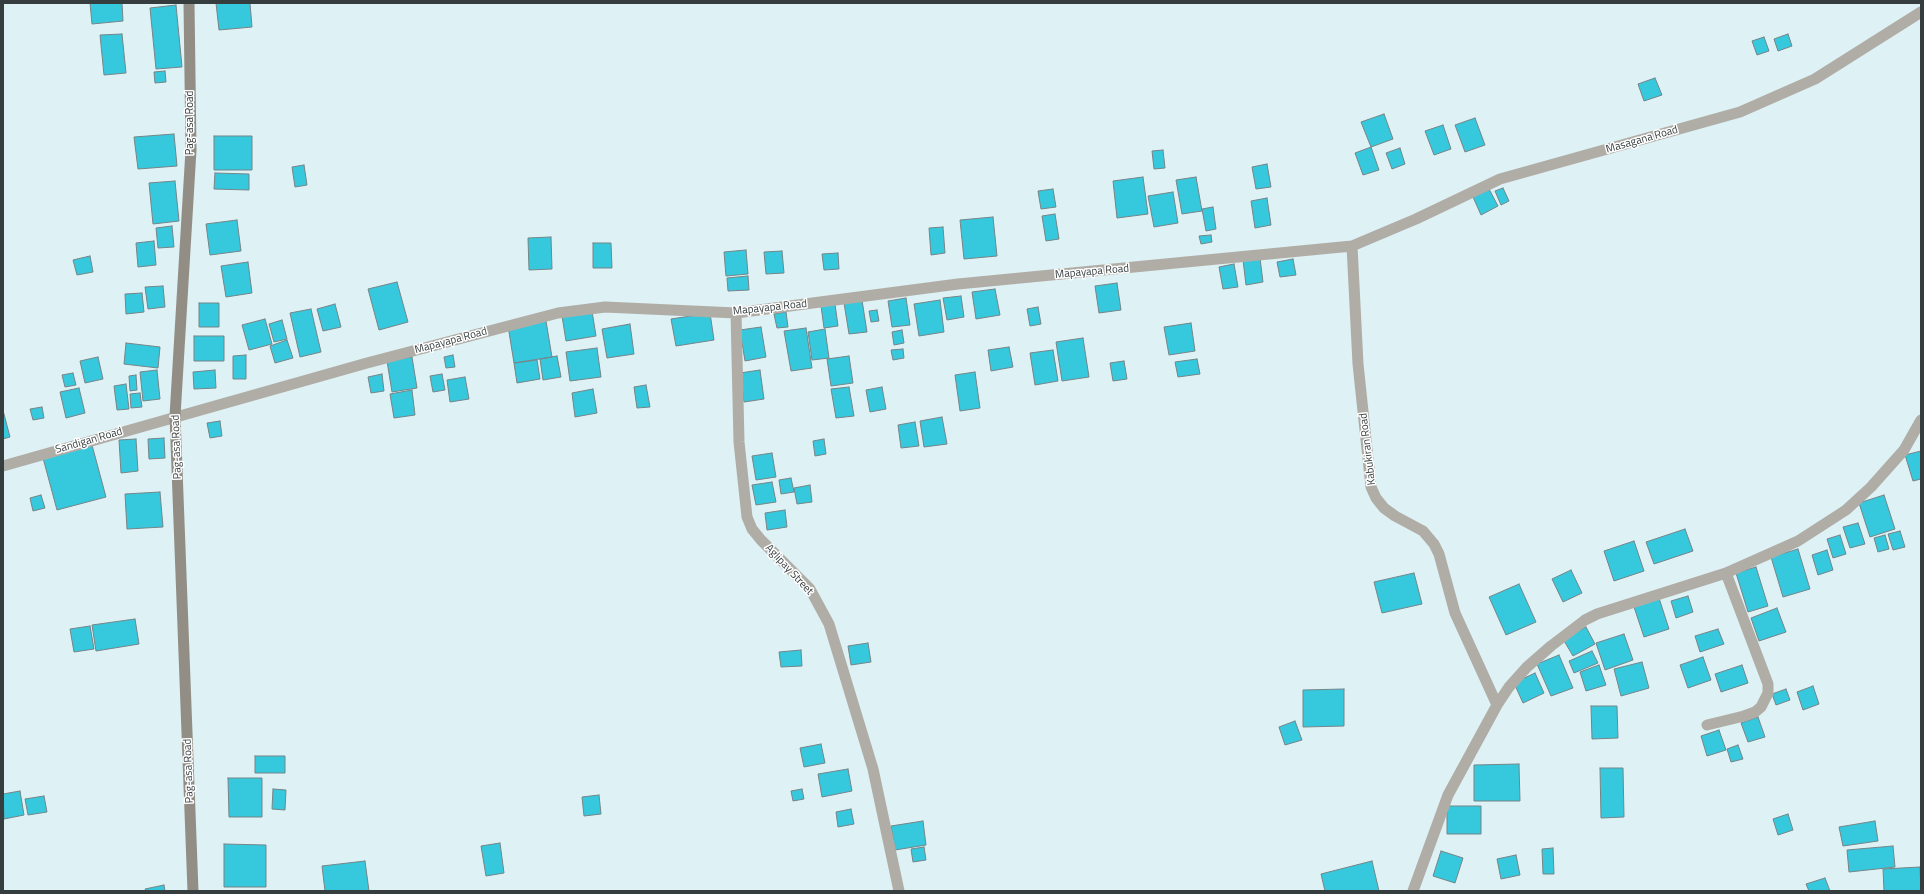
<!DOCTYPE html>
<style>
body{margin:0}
#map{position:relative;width:1924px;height:894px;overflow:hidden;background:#def1f4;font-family:"Titillium Web",sans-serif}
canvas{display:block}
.frame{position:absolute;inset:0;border:4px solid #363d3f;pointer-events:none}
</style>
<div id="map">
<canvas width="1924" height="894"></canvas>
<div class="frame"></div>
</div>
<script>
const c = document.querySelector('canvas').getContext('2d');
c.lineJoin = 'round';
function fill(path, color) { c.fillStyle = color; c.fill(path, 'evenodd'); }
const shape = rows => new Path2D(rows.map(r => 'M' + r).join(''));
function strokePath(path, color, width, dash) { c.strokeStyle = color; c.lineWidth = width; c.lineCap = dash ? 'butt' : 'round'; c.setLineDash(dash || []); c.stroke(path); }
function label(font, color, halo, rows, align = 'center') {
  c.font = font + ' "Titillium Web",sans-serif'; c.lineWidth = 3; c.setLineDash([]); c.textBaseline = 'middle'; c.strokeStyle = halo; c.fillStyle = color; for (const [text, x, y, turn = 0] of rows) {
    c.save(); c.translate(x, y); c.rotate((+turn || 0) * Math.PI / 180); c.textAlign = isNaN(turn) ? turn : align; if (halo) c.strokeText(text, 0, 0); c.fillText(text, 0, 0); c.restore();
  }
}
const building = shape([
 [90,3,122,3,123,21,92,24,90,3],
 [216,3,250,3,252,27,219,30,216,3],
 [176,5,182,67,156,69,150,8,176,5],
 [122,34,126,73,104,75,100,35,122,34],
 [1788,34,1792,46,1778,51,1774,39,1788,34],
 [1764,37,1769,51,1757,55,1752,41,1764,37],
 [165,71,166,82,155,83,154,72,165,71],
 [1655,78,1662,95,1644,101,1638,84,1655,78],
 [1384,114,1393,139,1371,147,1361,122,1384,114],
 [1475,118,1485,145,1465,152,1455,125,1475,118],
 [1443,125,1451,149,1434,155,1425,131,1443,125],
 [174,134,177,166,138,169,134,137,174,134],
 [214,136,252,136,252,170,214,170,214,136],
 [1371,147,1379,170,1363,175,1355,153,1371,147],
 [1400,148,1405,164,1392,169,1386,153,1400,148],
 [1163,150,1165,168,1154,169,1152,151,1163,150],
 [1267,164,1271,187,1256,189,1252,167,1267,164],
 [304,165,307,185,295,187,292,167,304,165],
 [215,173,249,174,249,190,214,189,215,173],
 [1143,177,1148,214,1117,218,1113,181,1143,177],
 [1196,177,1202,211,1182,214,1176,180,1196,177],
 [175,181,179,221,153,224,149,183,175,181],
 [1503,188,1509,201,1501,205,1495,191,1503,188],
 [1053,189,1056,207,1041,209,1038,191,1053,189],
 [1489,189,1498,206,1481,215,1473,197,1489,189],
 [1173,192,1178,223,1154,227,1148,196,1173,192],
 [1267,198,1271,225,1255,228,1251,201,1267,198],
 [1213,207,1216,229,1206,231,1202,209,1213,207],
 [1055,214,1059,239,1046,241,1042,216,1055,214],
 [993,217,997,256,964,259,960,220,993,217],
 [237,220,241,251,210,255,206,224,237,220],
 [172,226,174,247,158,248,156,228,172,226],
 [943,227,945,253,931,255,929,228,943,227],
 [1211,235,1212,242,1201,244,1199,236,1211,235],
 [551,237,552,269,529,270,528,238,551,237],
 [154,241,156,265,138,267,136,243,154,241],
 [593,243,611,243,612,268,593,268,593,243],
 [746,250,748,274,726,276,724,252,746,250],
 [782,251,784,273,766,274,764,252,782,251],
 [838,253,839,269,824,270,822,254,838,253],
 [90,256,93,272,77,275,73,260,90,256],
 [1260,258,1263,282,1246,285,1243,260,1260,258],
 [1293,259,1296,275,1280,277,1277,262,1293,259],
 [248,262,252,293,226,297,221,266,248,262],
 [1234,264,1238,287,1223,289,1219,267,1234,264],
 [748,276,749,290,728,291,727,278,748,276],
 [397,282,408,322,379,330,368,289,397,282],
 [1117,283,1121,310,1099,313,1095,286,1117,283],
 [163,286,165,307,148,309,145,287,163,286],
 [995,289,1000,315,976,319,972,292,995,289],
 [142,293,144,312,126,314,125,294,142,293],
 [961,296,964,317,947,320,943,298,961,296],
 [906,298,910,325,892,327,888,301,906,298],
 [862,300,867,332,849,334,844,303,862,300],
 [940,300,944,332,919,336,914,304,940,300],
 [199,303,219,303,219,327,199,327,199,303],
 [335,304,341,327,323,331,317,309,335,304],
 [835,304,838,326,824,328,821,306,835,304],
 [1038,307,1041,324,1030,326,1027,309,1038,307],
 [311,309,321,352,300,357,290,313,311,309],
 [877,310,879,321,871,322,869,311,877,310],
 [592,311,596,336,566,341,562,316,592,311],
 [786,312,788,327,777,328,774,314,786,312],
 [710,313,714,340,676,346,671,319,710,313],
 [265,319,272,344,249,350,242,325,265,319],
 [282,320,287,339,274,342,269,324,282,320],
 [546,321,552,357,514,363,508,326,546,321],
 [1191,323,1195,351,1169,355,1164,327,1191,323],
 [630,324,634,354,607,358,602,329,630,324],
 [761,327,766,357,745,361,740,330,761,327],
 [806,328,812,368,791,371,784,331,806,328],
 [825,329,829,358,812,360,808,332,825,329],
 [902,330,904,343,894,345,892,332,902,330],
 [194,336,224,336,224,361,194,361,194,336],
 [1083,338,1089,377,1062,381,1056,342,1083,338],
 [287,340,293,358,275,363,270,346,287,340],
 [126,343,160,347,158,368,124,364,126,343],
 [1009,347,1013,367,991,371,988,350,1009,347],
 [597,348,601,377,570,381,566,352,597,348],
 [903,349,904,358,893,360,891,350,903,349],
 [1053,350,1058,381,1035,385,1030,353,1053,350],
 [246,355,246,379,233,379,233,356,246,355],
 [453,355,455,367,446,368,444,357,453,355],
 [557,356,561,377,543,380,540,359,557,356],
 [849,356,853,383,831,386,827,359,849,356],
 [98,357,103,379,85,383,80,361,98,357],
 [412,357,417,388,392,392,387,361,412,357],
 [1197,359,1200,374,1178,377,1175,362,1197,359],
 [537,360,540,379,517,383,514,363,537,360],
 [1124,361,1127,379,1113,381,1110,363,1124,361],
 [157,370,160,399,143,401,140,372,157,370],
 [215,370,216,388,194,389,193,372,215,370],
 [760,370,764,399,744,402,740,373,760,370],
 [975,372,980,408,960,411,955,375,975,372],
 [73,373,76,385,65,387,62,375,73,373],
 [382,374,384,391,371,393,368,377,382,374],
 [442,374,445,390,433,392,430,376,442,374],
 [136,375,137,390,130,391,129,376,136,375],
 [465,377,469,399,450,402,447,380,465,377],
 [126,384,129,409,117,410,114,386,126,384],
 [646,385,650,407,637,408,634,387,646,385],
 [849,387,854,416,836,418,831,389,849,387],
 [882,387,886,409,870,412,866,390,882,387],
 [79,388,85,413,66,418,60,392,79,388],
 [593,389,597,413,575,417,572,393,593,389],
 [412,390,415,415,394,418,390,394,412,390],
 [140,393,142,407,131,408,130,394,140,393],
 [42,407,44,418,33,420,30,409,42,407],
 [4,414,10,437,3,439,3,415,4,414],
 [942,417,947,444,924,447,920,421,942,417],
 [220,421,222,436,210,438,207,423,220,421],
 [915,422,919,446,901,448,898,425,915,422],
 [164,438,165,458,149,459,148,439,164,438],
 [136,439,138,471,121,473,119,440,136,439],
 [824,439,826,454,815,456,813,441,824,439],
 [92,445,106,497,57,510,43,458,92,445],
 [1921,451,1921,479,1913,481,1905,455,1921,451],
 [772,453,776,477,756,480,752,456,772,453],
 [791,478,794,492,781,494,779,480,791,478],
 [772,482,776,502,756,505,752,485,772,482],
 [810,485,812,502,797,504,794,488,810,485],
 [160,492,163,527,127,529,125,494,160,492],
 [41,495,45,508,33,511,30,498,41,495],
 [1884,495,1895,529,1870,537,1859,503,1884,495],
 [785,510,787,527,767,530,765,513,785,510],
 [1858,523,1865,544,1850,548,1843,527,1858,523],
 [1685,529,1693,551,1654,564,1646,542,1685,529],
 [1900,531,1905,547,1893,550,1888,534,1900,531],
 [1840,535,1846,554,1833,558,1827,539,1840,535],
 [1885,535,1889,549,1878,552,1874,538,1885,535],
 [1634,541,1644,571,1614,581,1604,551,1634,541],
 [1798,549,1810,589,1783,597,1771,557,1798,549],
 [1827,550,1833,570,1818,575,1812,555,1827,550],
 [1756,567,1768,606,1748,612,1736,573,1756,567],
 [1571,570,1582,593,1563,602,1552,579,1571,570],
 [1414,573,1422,604,1382,613,1374,582,1414,573],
 [1519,584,1536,622,1506,635,1489,597,1519,584],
 [1688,596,1693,612,1676,618,1671,601,1688,596],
 [1659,598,1669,629,1644,637,1634,607,1659,598],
 [1777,608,1786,632,1759,641,1751,618,1777,608],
 [135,619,139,644,96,651,92,625,135,619],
 [90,626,94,649,74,652,70,629,90,626],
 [1586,627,1595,644,1573,656,1563,639,1586,627],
 [1718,629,1724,644,1700,652,1695,636,1718,629],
 [1624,634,1633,660,1605,670,1596,643,1624,634],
 [868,643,871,662,851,665,848,646,868,643],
 [801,650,802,666,781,667,779,652,801,650],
 [1592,651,1598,663,1574,673,1569,661,1592,651],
 [1559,655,1573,688,1551,696,1537,664,1559,655],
 [1703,657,1711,680,1688,688,1680,665,1703,657],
 [1642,662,1649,688,1621,696,1614,669,1642,662],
 [1599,665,1606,685,1586,691,1580,672,1599,665],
 [1742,665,1748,683,1721,692,1715,674,1742,665],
 [1535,673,1544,693,1523,703,1514,683,1535,673],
 [1813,686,1819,704,1803,710,1797,692,1813,686],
 [1344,689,1344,726,1303,727,1303,690,1344,689],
 [1786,689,1790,700,1776,705,1772,694,1786,689],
 [1591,706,1617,706,1618,738,1592,739,1591,706],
 [1758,717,1765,737,1748,742,1741,723,1758,717],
 [1295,721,1302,740,1285,745,1279,727,1295,721],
 [1719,730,1726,750,1707,756,1701,736,1719,730],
 [821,744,825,763,804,767,800,748,821,744],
 [1738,745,1743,759,1731,762,1727,749,1738,745],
 [255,756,285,756,285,773,255,773,255,756],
 [1519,764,1520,801,1474,801,1474,765,1519,764],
 [1600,768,1623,768,1624,817,1601,818,1600,768],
 [848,769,852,791,822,797,818,774,848,769],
 [228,778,262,778,262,817,229,817,228,778],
 [273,789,286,790,285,810,272,809,273,789],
 [802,789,804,799,793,801,791,791,802,789],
 [20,791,24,815,4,819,3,794,20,791],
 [599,795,601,814,584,816,582,797,599,795],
 [44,796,47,812,28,815,25,799,44,796],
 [1447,806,1481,806,1481,834,1447,834,1447,806],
 [851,809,854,824,838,827,836,812,851,809],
 [1788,814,1793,830,1778,835,1773,819,1788,814],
 [923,821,926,845,895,850,891,826,923,821],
 [1875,821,1878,841,1843,846,1839,827,1875,821],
 [500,843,504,873,486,876,481,846,500,843],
 [224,844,266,845,266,887,224,887,224,844],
 [1893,846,1895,867,1849,872,1847,850,1893,846],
 [924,847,926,860,913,862,911,849,924,847],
 [1553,848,1554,874,1543,874,1542,849,1553,848],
 [1441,851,1463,858,1455,883,1433,876,1441,851],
 [1516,855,1520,875,1501,879,1497,859,1516,855],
 [365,861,369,891,325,891,322,866,365,861],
 [1372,861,1379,891,1325,891,1321,874,1372,861],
 [1920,867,1921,891,1884,891,1883,869,1920,867],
 [1825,878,1830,891,1809,891,1806,884,1825,878],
 [164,885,165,891,146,891,145,889,164,885]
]);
const minor = shape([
 [1352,246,1358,364,1371,487,1376,498,1384,508,1395,516,1423,531,1434,544,1439,554,1455,613,1497,705],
 [736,313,739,442,747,517,752,529,761,540,810,589,829,624,873,769,899,891],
 [3,466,367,363,558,313,605,307,736,313,958,284,1352,246,1416,219,1500,179,1740,112,1815,79,1921,12],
 [1707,725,1744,716,1755,712,1761,707,1768,693,1768,684,1726,573],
 [1413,891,1448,795,1497,705,1509,687,1527,667,1551,646,1585,620,1597,614,1726,573,1798,541,1846,510,1871,487,1904,450,1921,420]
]);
const secondary = shape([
 [189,3,191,150,175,416,193,891]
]);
const streetNames = [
 ["Pag-asa Road",190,123,-90],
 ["Masagana Road",1642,140,-16],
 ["Mapayapa Road",1092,272,-5],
 ["Mapayapa Road",770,308,-6],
 ["Mapayapa Road",451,341,-15],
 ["Sandigan Road",89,441,-16],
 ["Pag-asa Road",177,447,-92],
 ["Kabukiran Road",1368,449,-97],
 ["Aglipay Street",789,570,47],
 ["Pag-asa Road",189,771,-92]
];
fill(building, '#36c8dd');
strokePath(building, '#748588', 1);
strokePath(minor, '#b0ada7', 11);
strokePath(secondary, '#928e85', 11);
label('11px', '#363d3f', '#fff', streetNames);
</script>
